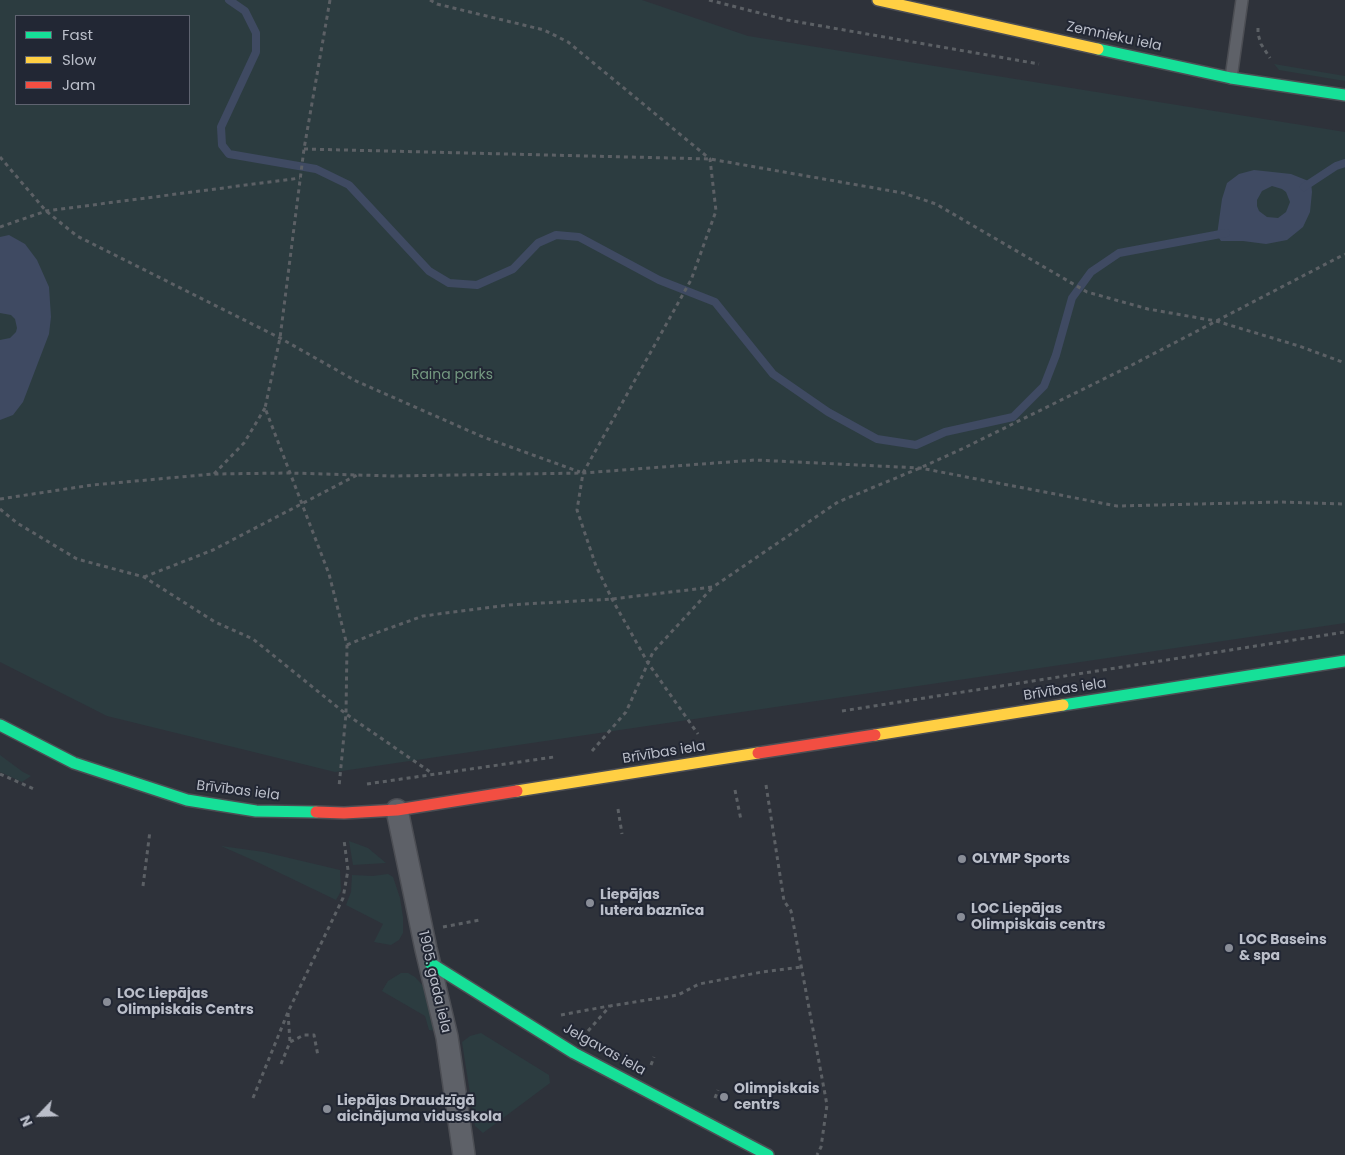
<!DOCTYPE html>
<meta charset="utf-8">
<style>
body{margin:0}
#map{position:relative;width:1345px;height:1155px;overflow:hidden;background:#2e323a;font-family:Poppins,sans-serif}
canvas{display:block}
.legend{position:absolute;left:15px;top:15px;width:175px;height:90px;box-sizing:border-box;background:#222734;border:1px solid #5f6370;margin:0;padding:6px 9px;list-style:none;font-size:15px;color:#babec9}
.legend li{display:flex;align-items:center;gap:10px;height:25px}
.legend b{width:25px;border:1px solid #5f6370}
.north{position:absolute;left:15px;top:1090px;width:50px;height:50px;-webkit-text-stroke:4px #222734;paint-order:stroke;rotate:246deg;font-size:14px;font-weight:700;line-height:20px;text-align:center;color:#babec9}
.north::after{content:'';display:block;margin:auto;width:18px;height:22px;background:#babec9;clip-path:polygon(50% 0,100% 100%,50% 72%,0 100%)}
</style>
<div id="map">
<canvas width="1345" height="1155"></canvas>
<ul class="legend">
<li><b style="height:6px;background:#16e098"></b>Fast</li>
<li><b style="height:6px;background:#ffcf43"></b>Slow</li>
<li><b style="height:6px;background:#f24e42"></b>Jam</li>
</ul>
<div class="north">N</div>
</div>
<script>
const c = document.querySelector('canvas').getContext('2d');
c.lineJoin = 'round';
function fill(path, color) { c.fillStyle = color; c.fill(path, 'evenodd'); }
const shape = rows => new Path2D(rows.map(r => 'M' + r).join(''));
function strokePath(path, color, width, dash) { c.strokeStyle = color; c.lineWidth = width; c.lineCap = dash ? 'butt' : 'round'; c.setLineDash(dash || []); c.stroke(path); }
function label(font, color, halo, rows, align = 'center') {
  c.font = font + ' Poppins,sans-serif'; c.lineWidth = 4; c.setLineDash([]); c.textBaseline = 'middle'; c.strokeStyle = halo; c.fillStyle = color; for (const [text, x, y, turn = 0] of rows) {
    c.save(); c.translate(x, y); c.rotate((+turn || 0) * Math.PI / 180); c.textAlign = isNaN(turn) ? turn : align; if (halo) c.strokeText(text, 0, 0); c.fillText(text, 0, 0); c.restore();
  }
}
const green = shape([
 [0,0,642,0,748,36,1345,132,1345,623,335,772,107,716,0,662],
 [16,16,189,16,189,104,16,104],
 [1274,64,1345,76,1345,81,1279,70],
 [0,755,23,772,31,776,22,782,0,772],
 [349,841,368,848,386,863,353,865],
 [221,846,264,852,340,870,341,891,336,900,255,861],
 [388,874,393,877,400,898,403,917,403,933,399,940,391,945,374,942,383,924,346,905,351,892,352,875,373,876],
 [401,973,408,973,415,977,427,990,437,1031,429,1030,425,1016,382,991,388,981],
 [481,1033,549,1075,550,1083,483,1133,475,1126,462,1042,470,1036]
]);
const water = shape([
 [1254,170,1291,174,1311,182,1312,192,1310,212,1303,227,1287,240,1266,244,1243,241,1221,241,1217,235,1222,199,1227,183,1239,174],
 [1272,186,1282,189,1286,192,1290,202,1286,212,1278,218,1267,217,1259,211,1257,206,1257,200,1262,191],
 [9,235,25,244,37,260,49,287,51,317,49,334,23,402,13,415,0,420,0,340,10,338,16,332,17,328,15,319,11,315,0,313,0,237]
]);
const stream = shape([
 [229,0,245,11,256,33,256,52,221,127,222,145,229,154,316,169,349,185,429,271,449,283,477,285,513,269,538,243,556,235,579,237,659,280,715,302,773,374,828,412,877,439,916,445,945,432,1013,417,1044,386,1056,355,1072,298,1091,272,1119,253,1226,233],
 [1304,187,1336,166,1345,163]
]);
const path = shape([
 [330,0,304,149,280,338,265,408,329,574,347,645,346,714,339,787],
 [430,0,437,4,544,30,568,42,710,159,716,211,691,280,583,473,577,510,596,566,612,599,648,663,698,734],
 [709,0,787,20,1039,64],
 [1258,28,1258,34,1261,44,1270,58],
 [304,149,710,159,903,193,936,204,1087,292,1148,309,1216,321,1299,346,1345,363],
 [0,157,46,211,77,236,280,338,356,381,483,437,580,472],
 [0,227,46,211,300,178],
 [214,474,244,443,265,408],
 [0,499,92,485,213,474,290,473,392,476,583,473,755,460,920,468,1117,506,1280,502,1345,504],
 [0,509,17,523,77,559,144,577,215,622,253,639,346,714,433,774],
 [144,577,213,550,357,475],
 [347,645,376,633,423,616,508,605,612,599,713,587,838,502,920,468,964,448,1130,366,1345,254],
 [842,711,1345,632],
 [592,751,626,712,653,652,712,588],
 [0,774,34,789],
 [367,784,554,757],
 [766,785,784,901,791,911,827,1105,821,1147,817,1155],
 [735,790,741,820],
 [618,809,622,834],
 [143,886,150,831],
 [443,927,480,920],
 [288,1013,290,1042],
 [561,1015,609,1006],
 [588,1031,610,1006,678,995,699,984,762,972,801,967],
 [281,1064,290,1042,304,1035,314,1035,318,1056],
 [651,1065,654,1057],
 [253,1098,288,1012,343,898,348,870,344,840],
 [715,1098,718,1090]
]);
const lane = shape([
 [1231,78,1242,0]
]);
const street = shape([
 [397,810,426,949,447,1037,464,1155]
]);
const fast = shape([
 [1098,49,1231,78,1345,95],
 [1063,705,1345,661],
 [0,725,74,763,187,800,256,811,316,812],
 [430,963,574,1053,768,1155]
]);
const slow = shape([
 [878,0,1098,49],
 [875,735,1063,705],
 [517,791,758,753]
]);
const jam = shape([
 [758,753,875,735],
 [316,812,344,813,397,810,517,791]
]);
const markers = [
 [962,859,5,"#898d97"],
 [590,903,5,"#898d97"],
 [961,917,5,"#898d97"],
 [1229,948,5,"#898d97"],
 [107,1002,5,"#898d97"],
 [724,1097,5,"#898d97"],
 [327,1109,5,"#898d97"]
];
const streetNames = [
 ["Zemnieku iela",1114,37,12],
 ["Brīvības iela",1065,690,-9],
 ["Brīvības iela",664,753,-9],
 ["Brīvības iela",238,791,7],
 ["1905. gada iela",434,982,77],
 ["Jelgavas iela",604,1050,29]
];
const parkNames = [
 ["Raiņa parks",452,375]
];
const poiNames = [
 ["OLYMP Sports",972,859],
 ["Liepājas",600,895],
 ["lutera baznīca",600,911],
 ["LOC Liepājas",971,909],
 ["Olimpiskais centrs",971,925],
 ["LOC Baseins",1239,940],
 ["& spa",1239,956],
 ["LOC Liepājas",117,994],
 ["Olimpiskais Centrs",117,1010],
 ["Olimpiskais",734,1089],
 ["centrs",734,1105],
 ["Liepājas Draudzīgā",337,1101],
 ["aicinājuma vidusskola",337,1117]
];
fill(green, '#2c3c40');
fill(water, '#3f4a62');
strokePath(stream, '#3f4a62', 8);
strokePath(lane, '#4c4e54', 14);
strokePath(street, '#4c4e54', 24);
strokePath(fast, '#4c4e54', 14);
strokePath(slow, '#4c4e54', 14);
strokePath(jam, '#4c4e54', 14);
strokePath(path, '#5c6065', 3, [4, 4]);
strokePath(lane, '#5e6168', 11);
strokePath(street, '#5e6168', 21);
strokePath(fast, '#16e098', 11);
strokePath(slow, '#ffcf43', 11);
strokePath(jam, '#f24e42', 11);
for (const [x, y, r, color] of markers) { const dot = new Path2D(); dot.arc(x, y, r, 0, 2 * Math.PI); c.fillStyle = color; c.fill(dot); strokePath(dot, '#222734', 2); }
label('14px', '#babec9', '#222734', streetNames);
label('14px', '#749880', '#222734', parkNames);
label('bold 14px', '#babec9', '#222734', poiNames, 'left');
</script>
